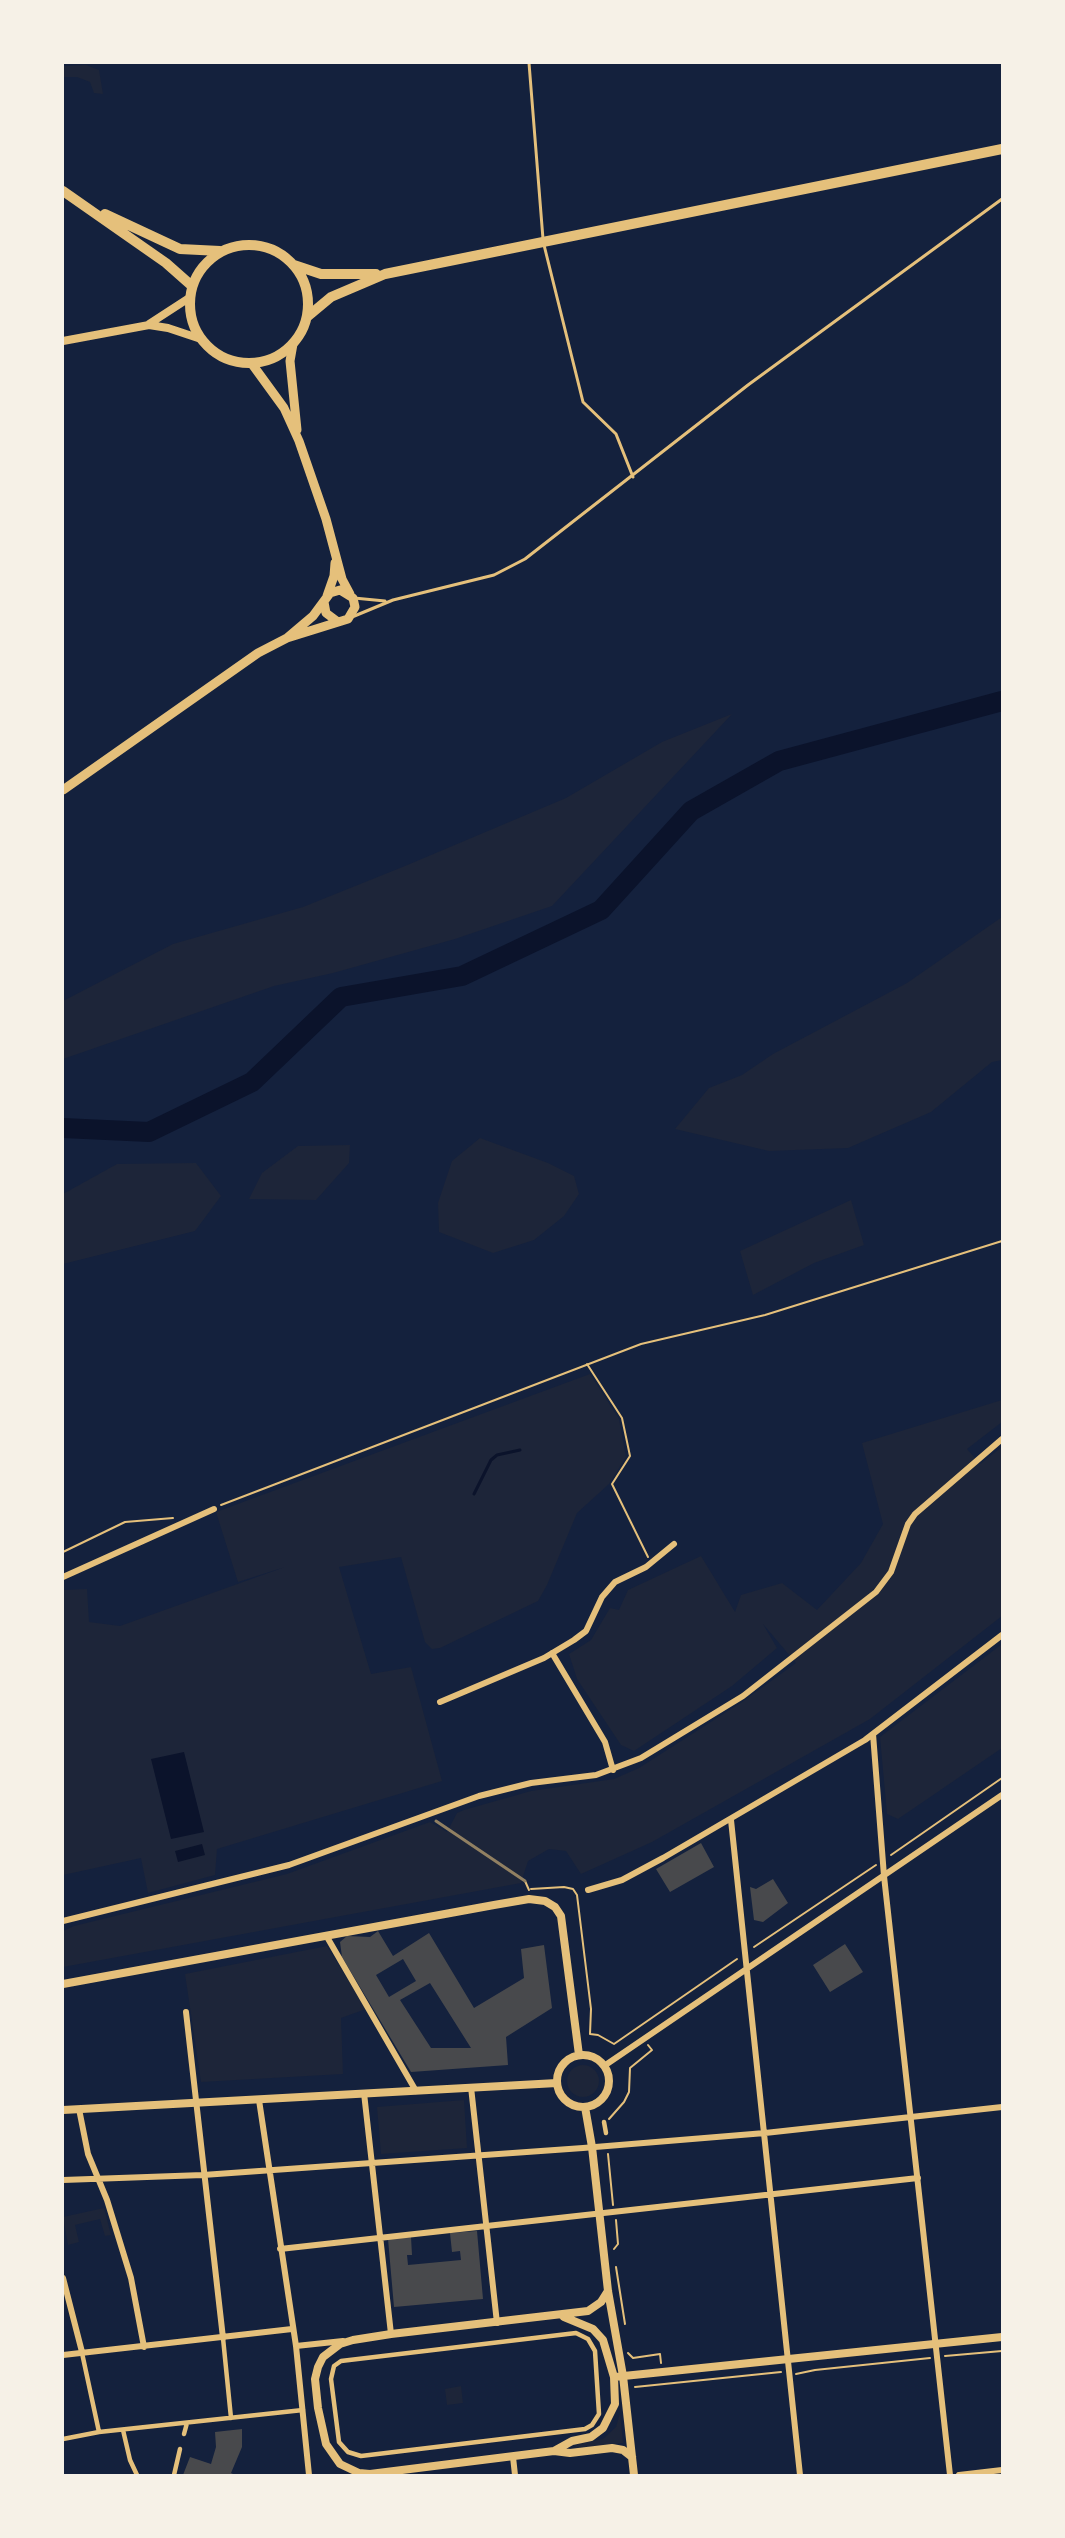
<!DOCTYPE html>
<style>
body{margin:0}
#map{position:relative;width:1065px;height:2538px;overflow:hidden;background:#14213d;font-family:Rubik,sans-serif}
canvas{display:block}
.frame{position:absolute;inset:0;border:64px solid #f6f1e7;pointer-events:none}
</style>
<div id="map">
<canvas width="1065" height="2538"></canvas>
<div class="frame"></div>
</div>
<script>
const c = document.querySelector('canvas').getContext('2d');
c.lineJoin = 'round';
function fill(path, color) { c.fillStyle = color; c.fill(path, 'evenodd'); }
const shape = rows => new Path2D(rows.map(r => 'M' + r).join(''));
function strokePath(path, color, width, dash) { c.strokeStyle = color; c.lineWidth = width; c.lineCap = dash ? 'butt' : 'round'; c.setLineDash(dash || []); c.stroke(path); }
const green = shape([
 [86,65,99,70,103,94,94,93,90,82,77,77,63,77,63,66],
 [732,714,552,906,455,939,333,973,274,986,63,1059,63,1001,173,944,303,907,405,866,566,798,662,742],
 [1002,917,1002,1060,992,1062,931,1112,848,1148,769,1151,675,1129,709,1088,742,1075,773,1054,907,983],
 [480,1138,548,1163,574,1176,579,1194,564,1216,534,1240,493,1253,439,1232,438,1203,452,1161],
 [350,1145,349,1163,316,1200,249,1199,262,1173,298,1146],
 [196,1163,221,1196,195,1231,63,1264,63,1194,117,1164],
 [851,1200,864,1245,814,1263,753,1295,740,1251],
 [590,1374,619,1419,626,1457,609,1484,577,1513,547,1585,538,1601,440,1648,432,1649,425,1642,401,1557,339,1567,371,1674,411,1667,442,1781,217,1849,215,1875,148,1893,141,1858,63,1875,63,1590,87,1589,89,1622,120,1626,285,1567,238,1582,216,1512],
 [1002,1400,1002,1422,967,1449,980,1464,1002,1447,1002,1616,870,1719,652,1842,581,1874,566,1851,549,1849,528,1861,521,1883,63,1967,63,1931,74,1926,287,1874,430,1822,447,1832,457,1813,464,1810,531,1791,614,1779,639,1768,742,1702,796,1663,763,1624,777,1648,732,1686,634,1751,621,1745,577,1679,569,1654,591,1640,610,1608,619,1610,628,1590,701,1556,735,1612,741,1595,782,1583,817,1610,861,1563,883,1524,862,1443],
 [1002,1644,1002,1748,898,1819,887,1814,880,1737],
 [327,1946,366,2009,341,2018,343,2074,201,2082,185,1974],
 '567 2081a16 16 0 1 1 32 0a16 16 0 1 1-32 0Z',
 [464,2100,467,2148,381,2154,377,2107],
 [104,2208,111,2235,105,2236,100,2219,75,2225,79,2242,68,2245,63,2217],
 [461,2386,463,2403,447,2405,445,2389],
 [620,2413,623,2443,575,2448,577,2444,603,2439,616,2427]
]);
const water = shape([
 [184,1752,204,1832,171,1839,151,1759],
 [202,1844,205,1855,178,1862,175,1851]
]);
const stream = shape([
 [474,1494,491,1460,497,1455,520,1450]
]);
const river = shape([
 [63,1128,149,1132,252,1082,341,997,462,976,601,910,691,811,779,761,1002,701]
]);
const building = shape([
 [701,1843,714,1867,670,1892,656,1869],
 [773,1879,788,1903,763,1922,754,1920,750,1887,756,1889],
 [378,1931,393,1956,429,1933,474,2008,524,1978,521,1949,544,1945,552,2008,506,2037,508,2065,411,2072,342,1957,340,1942,347,1936,370,1937],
 [403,1959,416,1981,389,1997,376,1975],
 [430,1983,471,2048,431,2048,400,2000],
 [845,1944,863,1972,830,1992,813,1965],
 [477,2231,483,2299,394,2307,388,2239,411,2237,412,2255,407,2255,408,2265,461,2260,460,2251,452,2252,450,2233],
 [242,2429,242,2447,231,2473,235,2475,183,2475,190,2457,211,2464,216,2447,215,2432]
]);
const path = shape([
 [587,1364,622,1418,630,1456,612,1484,648,1557],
 [221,1505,641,1344,765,1315,1002,1241],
 [63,1552,125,1522,173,1518],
 [891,1855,1002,1778],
 [525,1881,529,1890],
 [531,1889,564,1887,573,1889,577,1895,591,2009,590,2034,598,2035,614,2044,737,1959],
 [754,1947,876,1865],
 [609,2119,624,2102,629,2092,630,2068,652,2050,648,2045],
 [608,2154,613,2205],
 [614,2249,618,2244,616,2220],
 [616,2267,625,2324],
 [628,2353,633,2358,660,2354,661,2363],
 [945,2356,1002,2351],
 [796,2374,815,2370,930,2358],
 [635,2387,781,2372]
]);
const service = shape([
 [529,63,543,239],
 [544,245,583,402,616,434,633,477],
 [354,598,385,601],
 [352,617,393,600,494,575,525,559,748,385,1002,199]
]);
const pedestrian = shape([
 [604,2122,606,2133],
 [576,2333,588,2339,595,2351,599,2414,592,2425,585,2429,361,2456,348,2452,339,2442,331,2379,334,2366,341,2361,576,2333],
 [223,2338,231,2418],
 [82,2353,99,2432],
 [123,2430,130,2460,137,2475],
 [184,2434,187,2423],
 [63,2439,99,2432,303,2410],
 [174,2475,180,2449]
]);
const minor = shape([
 [63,1577,214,1509],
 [552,1653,605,1742,613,1770],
 [440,1702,544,1658,574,1640,586,1631,602,1597,615,1582,646,1567,674,1544],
 [873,1734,884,1876,950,2475],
 [731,1820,800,2475],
 [588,1890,622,1880,663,1858,865,1740,1002,1635],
 [63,1921,289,1865,479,1796,531,1783,596,1775,641,1758,743,1696,876,1592,891,1572,908,1524,915,1514,1002,1439],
 [327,1937,416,2091],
 [186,2012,223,2338],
 [604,2066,1002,1795],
 [471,2087,497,2323],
 [364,2093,391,2334],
 [259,2100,296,2346,309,2475],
 [79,2109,88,2154,107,2200,131,2278,144,2347],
 [63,2180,203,2175,583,2148,765,2133,1002,2107],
 [280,2249,918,2178],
 [63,2278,82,2352],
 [296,2346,343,2341],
 [63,2355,292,2329],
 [513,2457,515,2475],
 [959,2475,1002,2470]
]);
const tertiary = shape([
 [149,324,189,298],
 [63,341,149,325,168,328,201,339],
 [63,1984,494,1905,529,1899,545,1901,555,1907,561,1916,579,2055],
 '557 2081a26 26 0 1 1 52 0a26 26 0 1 1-52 0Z',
 [585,2107,592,2147,608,2291,623,2376,634,2475],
 [63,2110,557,2083],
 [608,2291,601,2302,588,2311,391,2334,353,2340,340,2344,323,2357,318,2367,315,2379,318,2408,326,2444,340,2464,359,2473,370,2474,554,2451,570,2453,612,2448,623,2450,632,2457],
 [614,2377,1002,2337],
 [554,2451,572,2441,591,2437,603,2428,615,2404,614,2377,603,2340,593,2329,564,2317]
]);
const secondary = shape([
 [293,344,290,361,297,430],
 [252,364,284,408,299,441,326,519,342,579,350,594],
 [327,596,334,576,335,563],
 [324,602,326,613,338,622],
 [63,790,258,653,287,638,348,619,355,607,353,598,340,590,330,593,313,616,287,638]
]);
const primary = shape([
 [63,191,166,263,192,286],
 [105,214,180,249,220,251],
 '190 304a59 59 0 1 1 118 0a59 59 0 1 1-118 0Z',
 [294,265,321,274,376,274],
 [307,317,331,297,385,274,1002,149]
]);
const rail = shape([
 [436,1821,525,1881]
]);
fill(green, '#1d2539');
fill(water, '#0b132b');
strokePath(stream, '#0b132b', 3);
strokePath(river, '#0b132b', 20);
fill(building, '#48494c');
strokePath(path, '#e5c07b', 2);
strokePath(service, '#e5c07b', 3);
strokePath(pedestrian, '#e5c07b', 4.5);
strokePath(minor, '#e5c07b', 6);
strokePath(tertiary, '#e5c07b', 8);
strokePath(secondary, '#e5c07b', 9);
strokePath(primary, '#e5c07b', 10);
strokePath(rail, '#918062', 3);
</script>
